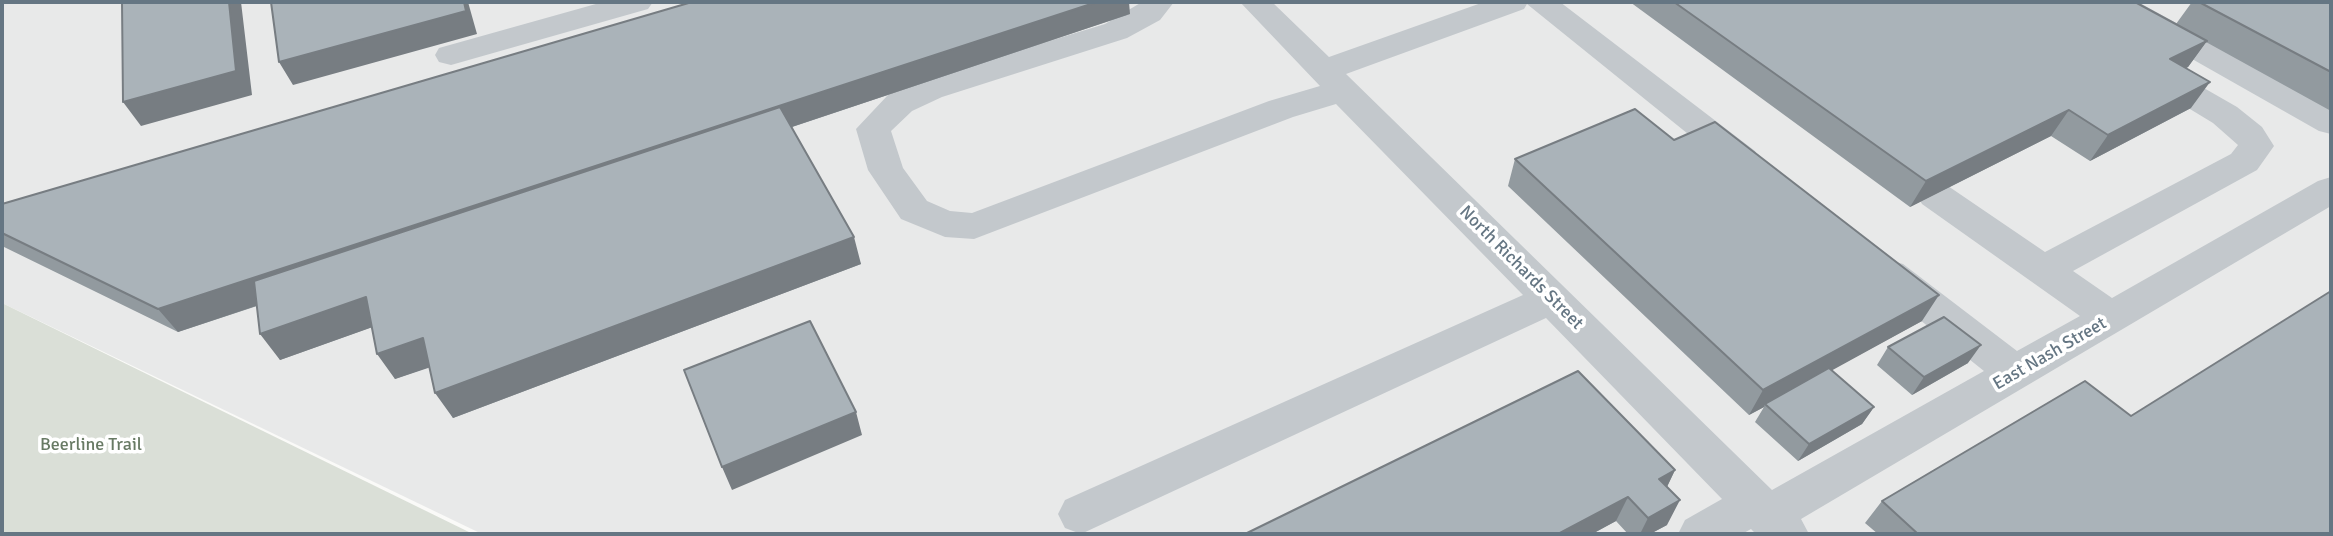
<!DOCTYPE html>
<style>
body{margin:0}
#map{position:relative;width:2333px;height:536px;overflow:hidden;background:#fafaf8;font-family:Signika,sans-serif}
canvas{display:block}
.frame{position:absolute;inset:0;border:4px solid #657683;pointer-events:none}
</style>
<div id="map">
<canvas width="2333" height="536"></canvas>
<div class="frame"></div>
</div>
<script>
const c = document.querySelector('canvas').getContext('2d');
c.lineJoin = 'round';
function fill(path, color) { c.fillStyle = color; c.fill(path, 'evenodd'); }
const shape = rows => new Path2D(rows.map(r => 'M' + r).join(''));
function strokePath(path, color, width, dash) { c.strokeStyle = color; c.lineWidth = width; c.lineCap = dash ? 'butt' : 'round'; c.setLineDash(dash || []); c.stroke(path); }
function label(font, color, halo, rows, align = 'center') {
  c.font = font + ' Signika,sans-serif'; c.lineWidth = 7; c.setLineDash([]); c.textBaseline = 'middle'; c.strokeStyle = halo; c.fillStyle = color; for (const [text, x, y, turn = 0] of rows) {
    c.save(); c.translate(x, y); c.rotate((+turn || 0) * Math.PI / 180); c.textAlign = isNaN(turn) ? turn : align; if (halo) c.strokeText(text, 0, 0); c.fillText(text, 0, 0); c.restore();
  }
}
const built = shape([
 [2,2,2331,2,2331,534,482,534,2,303]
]);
const green = shape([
 [2,303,473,534,2,534]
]);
const minor = shape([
 [603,2,653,2,648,9,451,65,439,62,435,55,439,48,603,2],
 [1142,2,1174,2,1160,20,1127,38,942,97,912,111,891,131,903,168,927,201,950,211,972,213,1269,101,1320,86,1240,2,1272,2,1329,57,1484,2,1560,2,1755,151,1760,159,1755,167,1742,171,1729,167,1527,4,1524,9,1346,74,1772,490,1984,371,1875,284,1870,274,1875,264,1889,260,1903,264,2017,351,2080,316,1922,204,1917,195,1922,186,1935,182,1948,186,2045,252,2231,154,2238,145,2213,123,2152,86,2147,79,2152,72,2164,68,2176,72,2237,107,2262,127,2274,146,2257,170,2073,271,2112,298,2318,181,2331,177,2331,206,1801,519,1809,534,1756,534,1751,529,1742,534,1678,534,1685,520,1722,499,1546,318,1081,534,1065,528,1058,514,1065,500,1523,295,1336,104,1293,117,974,239,945,237,901,219,868,170,856,129,888,95,918,81,1105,24,1142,2],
 [2099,2,2138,2,2331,108,2331,134,2319,131,2104,9,2099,2]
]);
const wall = shape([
 [1630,2,2135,2,2176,24,2192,2,2331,2,2331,111,2206,42,2188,67,2186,68,2191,108,2090,161,2051,136,1910,207],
 [1130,14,792,127,861,264,453,418,429,367,395,379,372,327,280,360,257,306,178,332,2,246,2,204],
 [1674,140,1922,321,1831,370,1874,407,1862,424,1798,461,1755,422,1764,407,1749,415,1508,186,1515,159],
 [1888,347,1968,363,1912,395,1877,365],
 [2131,416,2331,534,1878,534,1865,523,1882,501],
 [1675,470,1667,487,1667,525,1650,534,1628,534,1616,521,1592,534,1245,534]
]);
const shadedWall = shape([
 [229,2,241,2,252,95,141,126,123,102],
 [464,2,468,2,477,34,293,85,279,62],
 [1097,2,1129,2,1130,14,178,332,158,309],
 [2207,41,2188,67,2152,86,2170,59],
 [2210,82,2191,108,2090,161,2108,135],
 [2069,110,2051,136,1910,207,1926,181],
 [854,237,861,264,453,418,435,393],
 [1939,295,1922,321,1767,406,1765,404,1764,407,1749,415,1763,390],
 [366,297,384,323,280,360,260,334],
 [423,338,440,364,395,379,377,354],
 [1981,345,1968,363,1912,395,1924,377],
 [1874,407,1862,424,1798,461,1809,444],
 [856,412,862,435,732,490,722,467],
 [1675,470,1663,495,1659,479],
 [1628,497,1616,521,1592,534,1558,534],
 [1680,500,1667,525,1650,534,1640,534,1648,518]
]);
const building = shape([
 [122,2,229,2,236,71,123,102,122,2],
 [271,2,464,2,466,11,279,62,271,2],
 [692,2,1097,2,158,309,2,233,2,204,692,2],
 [1674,2,2135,2,2207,41,2170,59,2210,82,2108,135,2069,110,1926,181,1674,2],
 [2199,2,2331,2,2331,72,2199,2],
 [780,107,854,237,435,393,423,338,377,354,366,297,260,334,254,281,780,107],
 [1635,109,1674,140,1715,122,1939,295,1763,390,1515,159,1635,109],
 [2331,291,2331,534,1918,534,1882,501,2085,381,2131,416,2331,291],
 [1944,317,1981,345,1924,377,1888,347,1944,317],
 [810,321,856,412,722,467,684,370,810,321],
 [1829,368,1874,407,1809,444,1765,404,1829,368],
 [1578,371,1675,470,1659,479,1680,500,1648,518,1628,497,1558,534,1245,534,1578,371]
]);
const streetNames = [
 ["North Richards Street",1521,268,45],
 ["East Nash Street",2050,354,-30]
];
const parkNames = [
 ["Beerline Trail",91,445]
];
fill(built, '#e8e9e9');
fill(green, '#dadfd7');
fill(minor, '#c3c8cc');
fill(wall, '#929a9f');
fill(shadedWall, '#777d82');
fill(building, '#aab3b9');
strokePath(building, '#777d82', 2);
label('18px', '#657683', '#fff', streetNames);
label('18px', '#687a64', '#fff', parkNames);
</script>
